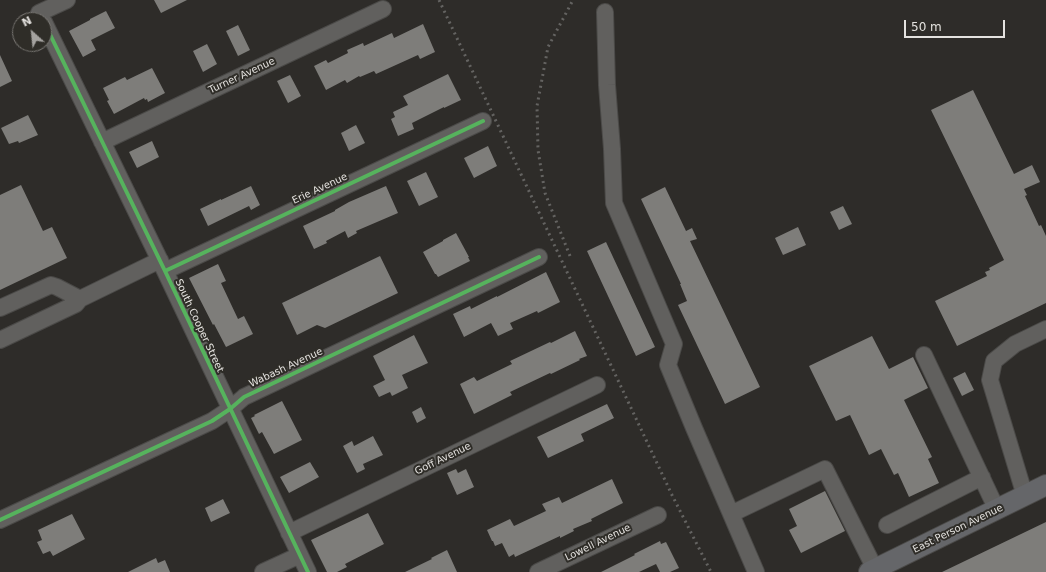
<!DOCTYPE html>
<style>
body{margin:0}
#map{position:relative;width:1046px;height:572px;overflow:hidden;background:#2e2c29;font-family:"DejaVu Sans",sans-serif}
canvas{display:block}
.north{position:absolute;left:12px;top:12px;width:40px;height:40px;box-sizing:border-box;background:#2f2d28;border:1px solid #777571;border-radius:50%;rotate:333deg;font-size:11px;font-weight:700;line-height:16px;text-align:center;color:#e4e2df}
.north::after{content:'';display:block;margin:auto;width:14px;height:18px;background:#a4a29f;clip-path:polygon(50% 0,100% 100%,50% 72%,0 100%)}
.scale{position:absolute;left:904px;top:20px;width:101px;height:18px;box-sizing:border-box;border:2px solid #e4e2df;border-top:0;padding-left:5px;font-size:12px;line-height:14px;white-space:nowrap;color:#e4e2df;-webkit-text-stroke:3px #2f2d28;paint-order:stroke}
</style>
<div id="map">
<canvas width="1046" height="572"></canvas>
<div class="north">N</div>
<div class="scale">50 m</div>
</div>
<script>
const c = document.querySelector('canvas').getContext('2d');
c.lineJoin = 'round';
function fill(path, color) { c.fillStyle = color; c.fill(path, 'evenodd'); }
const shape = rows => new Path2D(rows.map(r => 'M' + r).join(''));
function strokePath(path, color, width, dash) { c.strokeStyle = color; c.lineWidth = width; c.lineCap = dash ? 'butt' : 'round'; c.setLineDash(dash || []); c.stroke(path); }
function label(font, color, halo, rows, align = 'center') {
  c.font = font + ' "DejaVu Sans",sans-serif'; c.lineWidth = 4; c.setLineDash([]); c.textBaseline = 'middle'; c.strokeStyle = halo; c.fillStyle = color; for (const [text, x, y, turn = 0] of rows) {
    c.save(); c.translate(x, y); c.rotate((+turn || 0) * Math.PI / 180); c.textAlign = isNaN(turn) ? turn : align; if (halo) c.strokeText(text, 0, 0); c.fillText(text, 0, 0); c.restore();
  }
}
const building = shape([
 [154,0,187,0,161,13],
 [106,11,115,28,91,40,96,50,83,57,69,31,90,20,90,19],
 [423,24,435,52,420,59,418,55,376,74,374,71,360,77,359,76,347,83,345,80,326,90,314,66,326,60,328,63,348,53,347,50,363,43,364,46,392,33,394,38],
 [238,25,250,50,238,56,226,31],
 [207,44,217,64,203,72,193,51],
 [0,55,12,81,0,87],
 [152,68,165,93,148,102,147,99,145,100,144,98,114,114,107,101,109,100,103,88,125,77,127,80],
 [448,74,461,100,444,108,444,107,412,123,414,129,398,136,391,119,395,117,393,112,408,105,403,96],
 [290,75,301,96,288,103,277,81],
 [973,90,1014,174,1032,165,1040,182,1024,189,1027,195,1025,196,1039,226,1041,225,1046,236,1046,303,957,346,935,301,987,276,985,272,990,270,989,268,1004,260,931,110],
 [28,115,38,135,19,143,18,141,9,144,1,128],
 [356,125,365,143,349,151,341,133],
 [152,141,159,157,137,168,129,152],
 [488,146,497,166,474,178,464,158],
 [426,172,438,197,419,206,407,181],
 [21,185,43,231,52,227,67,258,0,290,0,195],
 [251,186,260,205,251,210,249,206,208,226,200,209,221,199,221,200],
 [386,186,398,213,356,231,357,233,348,238,345,231,326,241,327,243,314,249,303,226,335,211,335,210,349,202],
 [665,187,686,231,692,228,697,239,690,241,760,387,725,404,678,305,687,301,680,284,681,284,641,199],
 [843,206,852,224,839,230,830,212],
 [798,227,806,245,783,255,775,238],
 [456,233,469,257,468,257,470,261,438,277,436,274,435,274,423,252,443,241,443,240],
 [606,242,655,347,636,356,587,251],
 [380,256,398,293,325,328,317,325,297,335,282,303],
 [218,264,226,281,221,283,238,319,244,316,253,334,226,347,214,324,213,325,189,278],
 [546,272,560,302,538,313,537,311,510,323,513,329,498,336,491,323,464,337,453,314,470,306,471,309,497,296,497,297],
 [575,331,587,356,579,359,580,360,551,374,550,373,510,392,512,395,474,414,460,384,474,377,477,381,512,364,510,361,550,342,551,343],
 [414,335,428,363,402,375,408,388,392,396,390,392,379,397,373,386,385,380,373,356],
 [872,336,889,369,913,357,928,388,904,400,932,457,928,459,939,483,909,497,898,473,894,475,881,449,869,455,850,415,836,421,809,366],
 [965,372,974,390,962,396,953,378],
 [282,401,302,440,274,454,262,432,259,434,251,418,255,416,254,415],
 [607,404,614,418,581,434,584,441,548,458,537,437],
 [421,407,426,418,417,423,412,412],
 [373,436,383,455,363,464,365,469,357,473,343,446,352,441,354,446],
 [310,462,319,477,289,493,280,477],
 [456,469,458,473,466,469,474,487,457,495,447,473],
 [612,479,623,503,591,519,592,521,573,529,574,531,560,538,560,536,515,557,514,554,509,557,502,543,495,546,493,541,492,541,487,530,510,519,514,526,546,511,542,504,559,497,562,503],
 [825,491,845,531,801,553,789,530,797,526,789,509],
 [223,499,230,513,211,522,205,508],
 [368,513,384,544,345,564,347,567,337,572,327,572,311,540],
 [72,514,85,539,53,556,50,551,43,554,37,542,42,540,38,530],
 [1046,522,1046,572,942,572],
 [660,541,661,544,666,542,679,568,670,572,660,572,656,564,639,572,601,572,635,555,634,554],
 [447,550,457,572,405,572,432,559,431,558],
 [156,558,158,563,165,560,170,572,128,572]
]);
const minor = shape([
 [605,12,607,85,612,149,614,203,674,344,668,365,694,428,756,572],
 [39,13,67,0],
 [44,22,165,271,308,572],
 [102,142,383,9],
 [165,271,483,121],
 [0,308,51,285,57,287,80,299],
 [0,340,76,304,80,299,160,260],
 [924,355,997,510],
 [1025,496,990,380,994,361,1015,344,1046,329],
 [731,514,825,469,875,569],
 [0,520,212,421,230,409,244,397,539,257],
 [887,525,982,477],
 [289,533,597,385],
 [263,572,300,555],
 [538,572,658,515]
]);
const major = shape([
 [869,572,1046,485]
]);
const rail = shape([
 [439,0,672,495,711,572],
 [570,256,545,193,538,150,537,106,548,47,573,0]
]);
const cycleway = shape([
 [44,22,165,271,308,572],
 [165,271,483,121],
 [0,520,212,421,230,409,244,397,539,257]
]);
const streetNames = [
 ["Turner Avenue",242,76,-25],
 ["Erie Avenue",320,189,-25],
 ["South Cooper Street",199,326,65],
 ["Wabash Avenue",286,368,-25],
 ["Goff Avenue",443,459,-26],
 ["East Person Avenue",958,529,-26],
 ["Lowell Avenue",598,543,-26]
];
fill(building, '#7e7d7a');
strokePath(minor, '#4b4a48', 18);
strokePath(major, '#4b4a48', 22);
strokePath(minor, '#61605e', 16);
strokePath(major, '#656669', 20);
strokePath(rail, '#646361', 3, [2, 4]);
strokePath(cycleway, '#56b35d', 4);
label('10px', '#e4e2df', '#2f2d28', streetNames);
</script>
